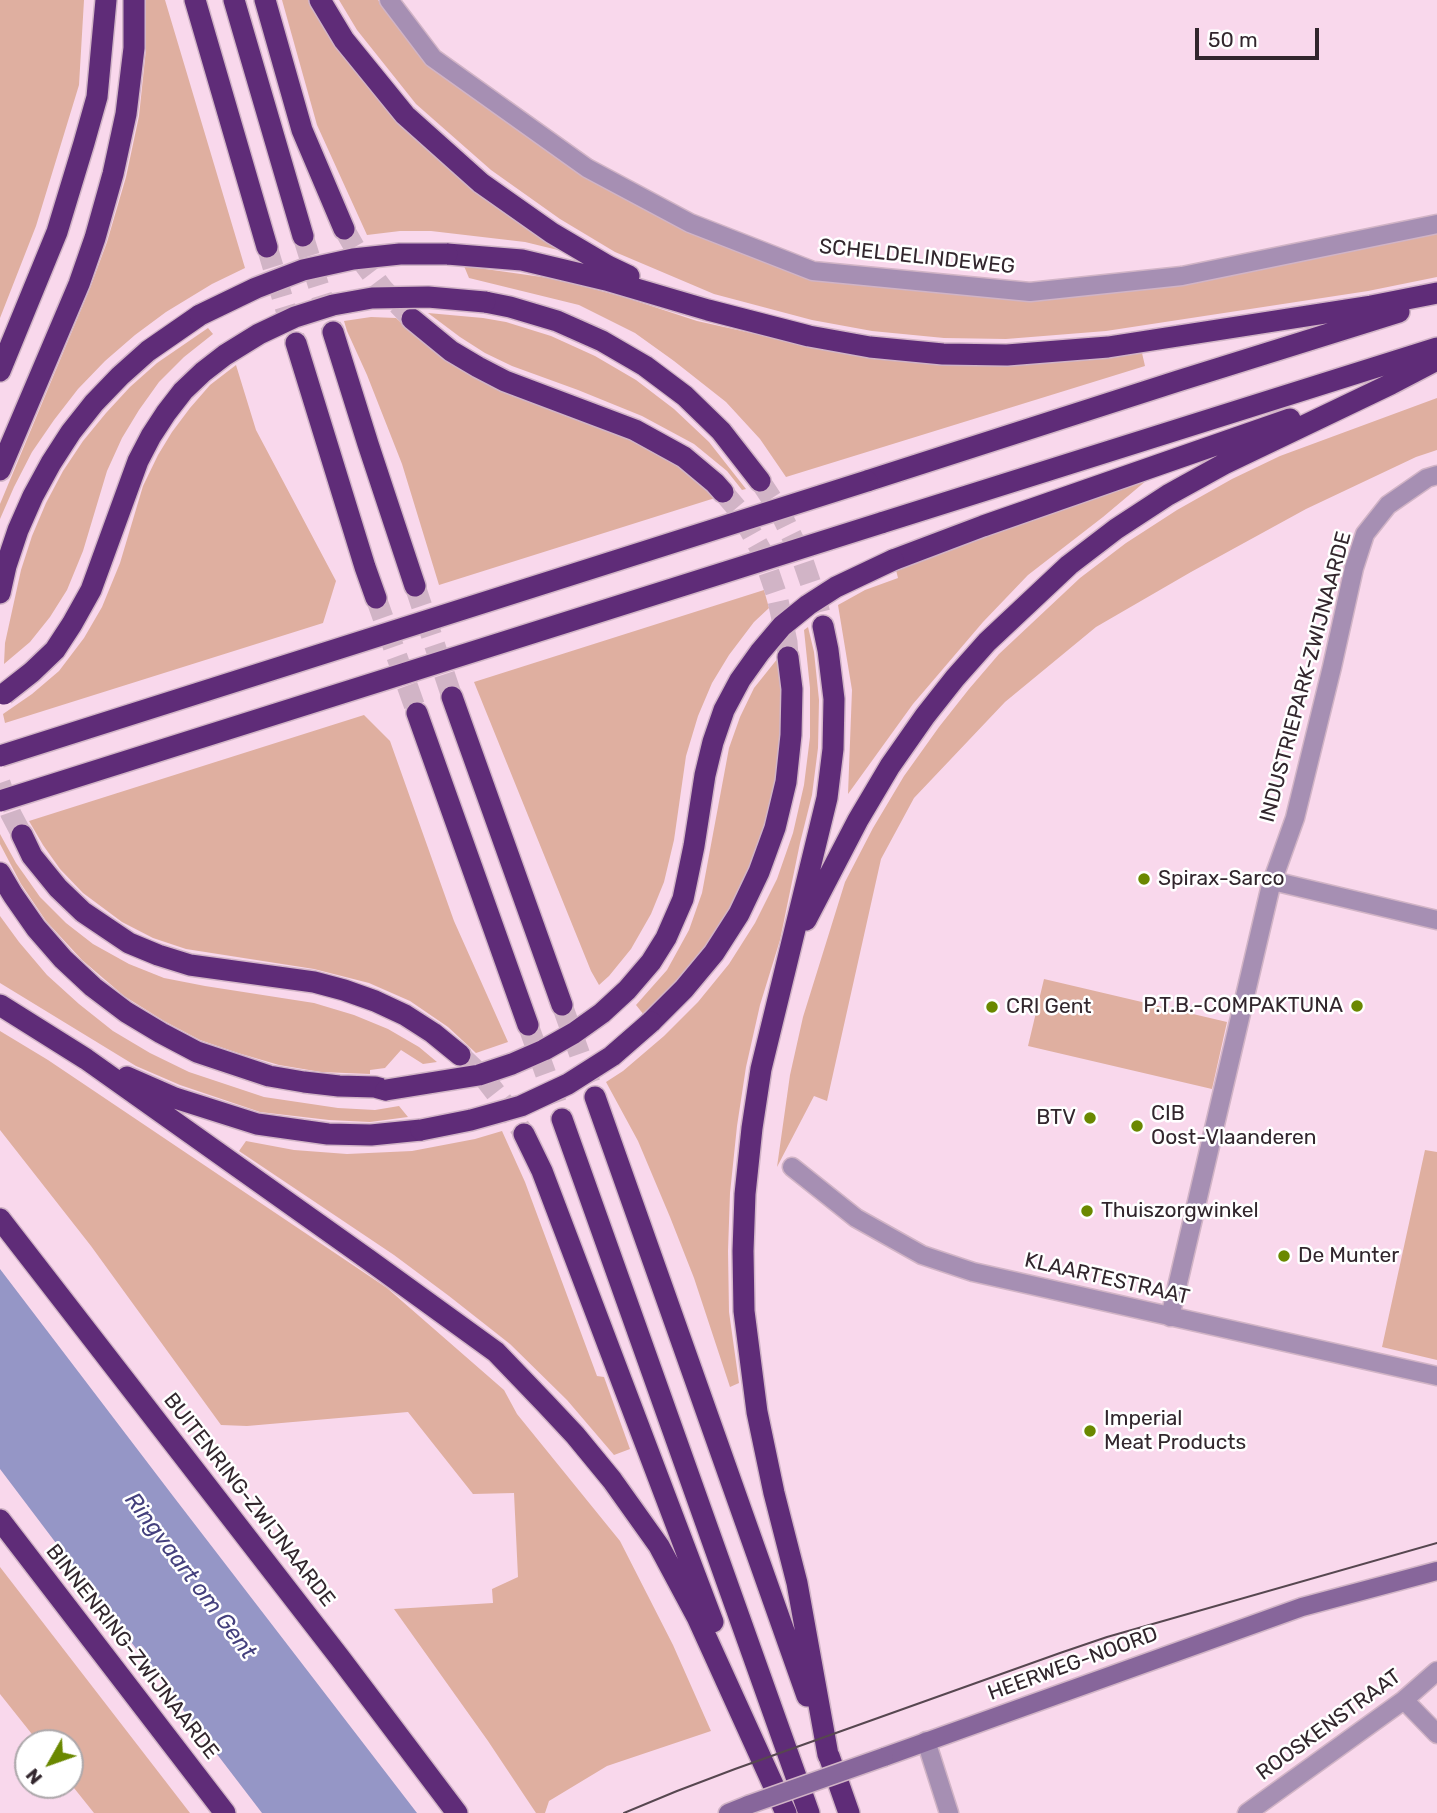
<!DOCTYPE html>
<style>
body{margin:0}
#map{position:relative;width:1437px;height:1813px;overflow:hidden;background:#f9d8ec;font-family:Rubik,sans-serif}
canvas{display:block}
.north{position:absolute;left:14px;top:1729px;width:70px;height:70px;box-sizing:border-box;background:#fff;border:2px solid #ada8ab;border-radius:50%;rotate:230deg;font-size:19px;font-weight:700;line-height:28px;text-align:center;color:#32262d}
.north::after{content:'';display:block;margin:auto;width:24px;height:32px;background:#6a8800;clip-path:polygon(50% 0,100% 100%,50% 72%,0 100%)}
.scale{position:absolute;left:1195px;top:28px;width:124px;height:32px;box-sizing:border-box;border:4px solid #32262d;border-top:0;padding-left:9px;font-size:21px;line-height:24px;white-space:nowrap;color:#32262d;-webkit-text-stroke:5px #fff;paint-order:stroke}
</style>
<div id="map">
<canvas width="1437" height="1813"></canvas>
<div class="north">N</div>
<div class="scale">50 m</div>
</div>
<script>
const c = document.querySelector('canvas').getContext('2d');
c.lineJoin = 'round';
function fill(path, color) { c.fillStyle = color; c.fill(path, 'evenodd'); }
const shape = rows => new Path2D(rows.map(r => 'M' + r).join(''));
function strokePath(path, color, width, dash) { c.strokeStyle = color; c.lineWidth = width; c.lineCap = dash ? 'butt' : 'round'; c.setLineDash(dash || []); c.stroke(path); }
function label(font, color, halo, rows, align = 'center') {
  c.font = font + ' Rubik,sans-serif'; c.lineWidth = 5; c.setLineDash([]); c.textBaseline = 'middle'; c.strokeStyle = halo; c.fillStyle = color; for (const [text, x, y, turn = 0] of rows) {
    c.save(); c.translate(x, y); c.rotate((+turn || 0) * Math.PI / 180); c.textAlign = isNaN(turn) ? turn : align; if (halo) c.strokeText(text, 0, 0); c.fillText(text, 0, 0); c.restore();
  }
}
const green = shape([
 [0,0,84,0,79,85,36,226,0,318],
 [146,0,165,0,245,268,212,284,166,312,135,335,105,361,78,389,54,420,32,452,14,487,0,519,0,504,90,288,107,242,126,177,139,116,146,49],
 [282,0,308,0,336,45,562,251,525,242,431,231,400,231,367,235,317,125],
 [339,0,378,0,426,64,583,176,687,231,810,280,1030,300,1183,285,1437,233,1437,277,1368,291,1106,331,1006,339,944,338,872,331,812,320,714,294,615,252,560,219,491,170,416,104,357,30],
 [464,266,556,279,624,297,697,321,810,346,876,359,956,365,1045,362,1142,353,1145,366,786,477,760,439,726,402,674,361,635,333,579,305,469,278],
 [428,313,483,318,506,322,551,336,595,356,636,380,674,409,709,442,746,489,742,490,727,471,694,444,642,416,578,390,512,366,485,353,460,337],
 [371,317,396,318,420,340,446,359,631,439,679,466,708,490,715,498,439,585,402,464,367,375,347,331,344,321],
 [208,328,213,334,184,357,159,382,139,410,122,438,107,471,83,551,67,590,50,617,30,642,4,664,5,643,21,570,32,536,46,503,63,471,83,441,106,413,130,387,157,363],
 [236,365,256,430,336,581,323,623,5,723,3,714,32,694,59,671,84,638,102,607,120,563,143,486,158,455,172,432,190,408,210,385],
 [1437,398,1437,450,1416,457,1306,509,1191,572,1096,627,1005,702,914,798,881,859,827,1101,814,1096,777,1167,790,1075,803,1017,845,882,873,828,904,776,939,727,969,689,999,654,1080,578,1126,543,1177,510,1232,479,1280,456],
 [1153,475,1103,517,1028,575,983,622,913,704,848,794,852,690,838,605,865,590,898,578,896,570],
 [764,590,769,608,754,622,729,655,712,683,698,716,686,756,674,840,664,882,651,914,631,949,609,976,599,985,591,971,474,682],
 [808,627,814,652,819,700,818,748,812,795,800,843,780,940,760,1005,746,1067,737,1126,730,1193,728,1251,729,1312,739,1383,730,1387,694,1278,670,1217,638,1141,606,1082,623,1071,664,1036,698,1002,729,964,755,923,777,879,793,833,804,785,810,737,810,688,804,630],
 [778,658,782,689,782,735,776,780,765,825,750,868,730,909,706,947,677,983,644,1015,636,1005,667,970,689,930,702,893,729,748,740,717,754,688],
 [364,715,390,741,454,921,508,1042,476,1053,448,1027,410,1001,369,983,314,969,186,949,153,938,122,922,83,893,60,869,43,845,29,821],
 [0,834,16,863,40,897,66,923,93,944,129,964,164,978,205,986,314,1003,354,1015,388,1029,419,1047,437,1062,423,1064,401,1050,385,1068,370,1070,370,1074,321,1072,279,1065,238,1053,200,1040,164,1021,124,996,82,960,46,921,21,884,0,844],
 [0,916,19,942,47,975,79,1004,113,1031,150,1053,189,1072,264,1097,338,1108,375,1110,399,1106,408,1117,370,1122,329,1120,260,1112,180,1085,136,1066,0,983],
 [1044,979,1227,1022,1212,1089,1028,1046],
 [0,1031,48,1060,387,1288,504,1390,517,1414,620,1541,673,1645,711,1731,607,1766,549,1801,545,1813,536,1813,488,1741,394,1609,493,1603,492,1589,518,1577,514,1493,473,1494,408,1412,247,1426,221,1425,91,1246,0,1130],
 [502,1131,525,1182,597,1376,604,1377,630,1449,614,1455,567,1400,510,1344,449,1296,394,1255,239,1151,246,1141,294,1150,347,1154,412,1151,475,1139],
 [1425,1150,1437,1152,1437,1360,1382,1347],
 [0,1567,190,1813,94,1813,70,1783,70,1743,39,1743,0,1694]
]);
const water = shape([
 [0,1269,173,1496,417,1813,262,1813,102,1604,0,1469]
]);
const highwayTunnel = shape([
 [344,229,364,264,383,289,412,319],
 [303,236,333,332],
 [267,247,296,343],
 [760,481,779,510,801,555,817,602,823,626],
 [723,492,739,511,762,552,777,596,787,642,788,657],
 [415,586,452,697],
 [376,598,417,713],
 [0,783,11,814,22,835],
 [562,1005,595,1097],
 [528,1025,562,1119],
 [460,1055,485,1079,506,1106,524,1134]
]);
const street = shape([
 [389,0,433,58,587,168,690,223,813,271,1030,292,1182,276,1437,224],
 [1273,881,1437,920],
 [792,1167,856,1218,922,1255,973,1272,1437,1376],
 [1170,1317,1271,885,1295,818,1332,667,1354,568,1365,534,1388,505,1427,478,1437,475],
 [1404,1700,1437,1734],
 [926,1741,949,1813],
 [1247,1813,1404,1700,1437,1671]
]);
const secondary = shape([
 [884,1757,1302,1607,1437,1571],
 [728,1813,748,1805]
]);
const highway = shape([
 [195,0,267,247],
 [234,0,303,236],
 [265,0,302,130,344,229],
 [320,0,344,40,405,115,481,183,552,233,608,266,629,276],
 [447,254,522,260,606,280,708,310,809,336,870,347,943,354,1007,355,1108,347,1371,306,1437,293],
 [485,302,510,307,557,321,602,341,645,366,685,396,721,431,760,481],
 [412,319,451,351,478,367,505,381,635,430,684,457,715,483,723,492],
 [333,332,368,444,415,586],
 [296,343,365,567,376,598],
 [0,371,57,232,84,143,97,97,106,0],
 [0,470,79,284,95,238,113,174,126,114,134,48,134,0],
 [867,481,1178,381,1399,312],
 [881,523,1437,348],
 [893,560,983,526,1290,419],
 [0,593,6,566,18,530,33,496,51,463,71,432,94,403,120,376,148,351,200,315],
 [823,626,828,650,834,699,833,749,827,798,761,1069,752,1128,745,1194,743,1251,744,1311,757,1412,774,1493,797,1583,828,1755],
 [452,697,562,1005],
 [417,713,528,1025],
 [22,835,32,856,58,888,83,912,129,943,158,955,190,965,314,982,344,990,375,1001,405,1015,433,1033,460,1055],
 [0,873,13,895,36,928,63,959,93,987,126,1012,161,1033,197,1052,269,1076,304,1082,339,1086,375,1087,386,1090],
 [806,920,858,820,890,766,925,716,955,678,987,642,1069,565,1116,529,1168,495,1224,464,1391,384,1437,360],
 [0,1005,86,1059,369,1260,496,1352,545,1403,575,1435,612,1480,659,1546,697,1617,786,1813],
 [651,1022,684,989,714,953,739,914,759,872,775,828,786,782,791,735,792,689,788,657],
 [127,1077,175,1098,257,1124,328,1134,371,1135,421,1130],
 [595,1097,807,1696],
 [562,1119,809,1813],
 [524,1134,542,1171,713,1622],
 [0,1219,340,1658,457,1813],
 [0,1520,225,1813],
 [829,1756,849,1813]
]);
const tram = shape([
 [624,1813,677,1791,735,1769,1060,1653,1107,1637,1437,1543]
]);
const secondaryBridge = shape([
 [748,1805,884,1757]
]);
const highwayBridge = shape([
 [200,315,256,288,303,270,353,259,400,254,447,254],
 [4,694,32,672,55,650,72,624,91,590,138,461,151,436,166,413,183,391,203,372,225,355,259,334,295,317,333,305,372,298,428,297,485,302],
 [0,756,867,481],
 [0,801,881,523],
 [386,1090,479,1075,512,1064,544,1050,574,1033,602,1013,627,990,651,962,666,938,683,899,694,846,705,775,713,742,724,710,740,680,760,652,782,626,808,605,836,587,893,560],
 [421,1130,471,1120,521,1106,568,1084,612,1056,651,1022]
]);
const markers = [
 [1144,879,7,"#6a8800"],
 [1357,1006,7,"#6a8800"],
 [992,1007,7,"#6a8800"],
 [1090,1118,7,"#6a8800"],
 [1137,1126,7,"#6a8800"],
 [1087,1211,7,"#6a8800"],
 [1284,1256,7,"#6a8800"],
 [1090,1431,7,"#6a8800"]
];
const streetNames = [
 ["SCHELDELINDEWEG",917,257,6],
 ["INDUSTRIEPARK-ZWIJNAARDE",1306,677,-75],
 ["KLAARTESTRAAT",1107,1279,13],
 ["BUITENRING-ZWIJNAARDE",249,1500,52],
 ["BINNENRING-ZWIJNAARDE",132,1652,52],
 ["HEERWEG-NOORD",1073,1664,-20],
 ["ROOSKENSTRAAT",1329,1725,-36]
];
const poiNames = [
 ["Spirax-Sarco",1158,879],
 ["P.T.B.-COMPAKTUNA",1343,1006,"right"],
 ["CRI Gent",1006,1007],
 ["CIB",1151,1114],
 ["Oost-Vlaanderen",1151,1138],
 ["BTV",1076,1118,"right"],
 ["Thuiszorgwinkel",1101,1211],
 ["De Munter",1298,1256],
 ["Imperial",1104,1419],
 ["Meat Products",1104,1443]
];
const waterNames = [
 ["Ringvaart om Gent",190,1576,53]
];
fill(green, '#dfafa0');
fill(water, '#9596c6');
strokePath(highwayTunnel, '#d1b4c6', 21, [21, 10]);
strokePath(street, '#d1b4c6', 21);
strokePath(secondary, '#d1b4c6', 21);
strokePath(highway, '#d1b4c6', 24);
strokePath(street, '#a68fb3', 18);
strokePath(secondary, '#87669b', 18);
strokePath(highway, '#5f2c78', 21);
strokePath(tram, '#574750', 2);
strokePath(secondaryBridge, '#d1b4c6', 21, []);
strokePath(highwayBridge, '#d1b4c6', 24, []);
strokePath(secondaryBridge, '#87669b', 18);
strokePath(highwayBridge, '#5f2c78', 21);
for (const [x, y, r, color] of markers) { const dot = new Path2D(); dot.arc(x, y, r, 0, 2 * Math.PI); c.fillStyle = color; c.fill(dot); strokePath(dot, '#fff', 2.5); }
label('21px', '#32262d', '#fff', streetNames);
label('21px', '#32262d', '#fff', poiNames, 'left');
label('italic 23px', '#44407d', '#fff', waterNames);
</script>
